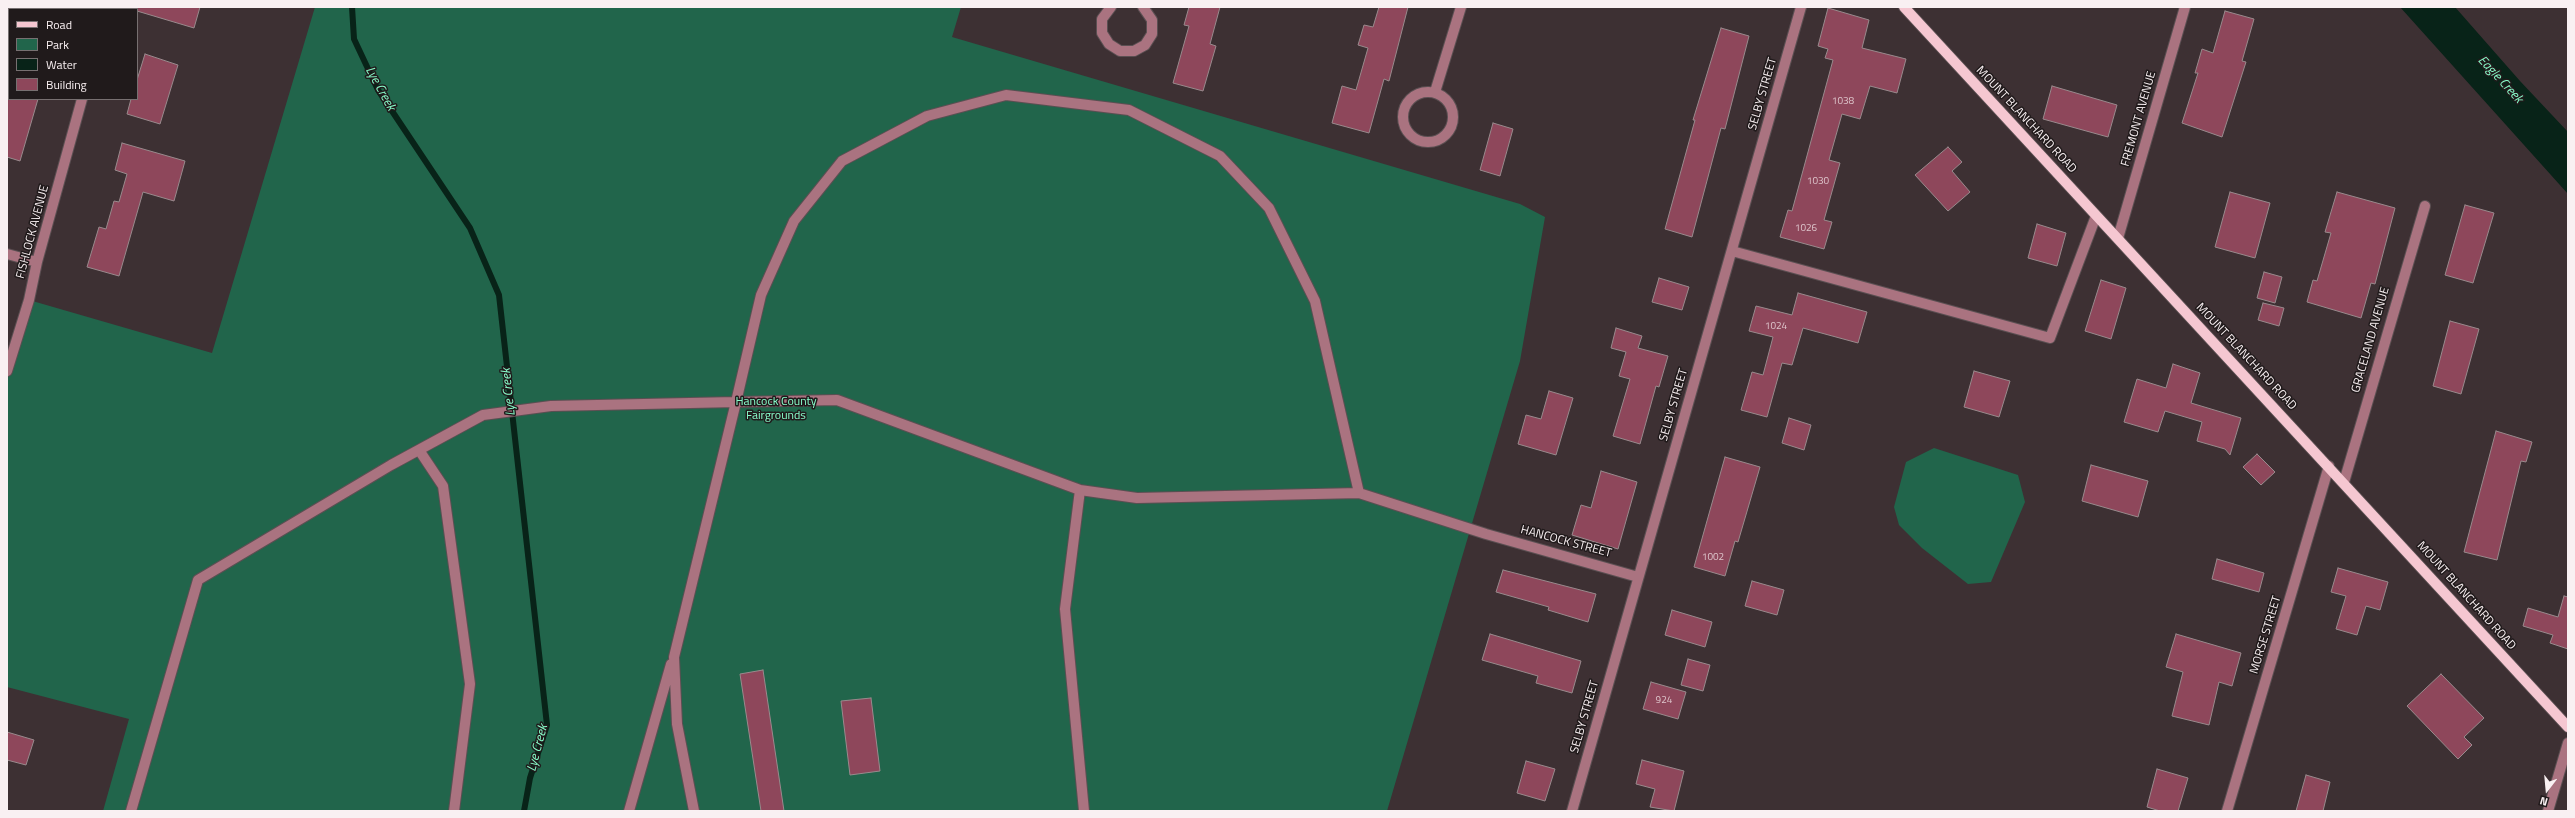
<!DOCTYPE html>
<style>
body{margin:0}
#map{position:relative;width:2575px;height:818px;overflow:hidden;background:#3d3033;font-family:"Titillium Web",sans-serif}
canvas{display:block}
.frame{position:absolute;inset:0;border:8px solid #f9f0f2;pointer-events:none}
.legend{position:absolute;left:8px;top:8px;width:130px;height:92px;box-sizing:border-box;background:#201a1b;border:1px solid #777071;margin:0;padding:5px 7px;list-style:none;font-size:12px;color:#f9f0f2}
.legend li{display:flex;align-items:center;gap:8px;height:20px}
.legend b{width:20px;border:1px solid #777071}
.north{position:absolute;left:2527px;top:770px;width:40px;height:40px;-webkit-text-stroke:3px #201a1b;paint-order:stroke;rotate:196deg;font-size:11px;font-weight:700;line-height:16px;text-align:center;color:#f9f0f2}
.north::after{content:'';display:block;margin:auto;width:14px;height:18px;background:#f9f0f2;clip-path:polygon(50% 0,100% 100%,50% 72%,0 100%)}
</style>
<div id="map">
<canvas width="2575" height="818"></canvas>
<div class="frame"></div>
<ul class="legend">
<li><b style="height:5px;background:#f5c7d1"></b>Road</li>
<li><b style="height:11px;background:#21654b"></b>Park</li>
<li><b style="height:11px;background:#082318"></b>Water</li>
<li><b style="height:11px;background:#8e475b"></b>Building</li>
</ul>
<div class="north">N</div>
</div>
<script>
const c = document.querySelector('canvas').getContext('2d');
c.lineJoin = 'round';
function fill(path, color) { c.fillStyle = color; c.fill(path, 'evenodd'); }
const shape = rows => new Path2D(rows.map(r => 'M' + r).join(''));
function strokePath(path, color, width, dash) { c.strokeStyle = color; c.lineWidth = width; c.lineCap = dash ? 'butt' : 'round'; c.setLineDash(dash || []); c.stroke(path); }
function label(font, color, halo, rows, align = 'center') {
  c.font = font + ' "Titillium Web",sans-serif'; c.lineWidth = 3; c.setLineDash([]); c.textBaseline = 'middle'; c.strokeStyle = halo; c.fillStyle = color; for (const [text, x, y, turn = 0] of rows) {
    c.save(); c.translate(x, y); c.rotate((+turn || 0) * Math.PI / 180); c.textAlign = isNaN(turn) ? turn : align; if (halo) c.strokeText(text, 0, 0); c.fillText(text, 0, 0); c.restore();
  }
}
const green = shape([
 [315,7,961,7,952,37,1520,204,1545,217,1520,361,1387,811,103,811,129,719,7,687,7,378,29,300,212,353],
 [1934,448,2018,475,2025,502,1991,582,1968,584,1922,548,1899,525,1894,507,1906,462]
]);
const water = shape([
 [2400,7,2455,7,2520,81,2568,132,2568,194]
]);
const stream = shape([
 [352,7,354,39,378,90,470,228,499,295,547,725,530,778,524,811]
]);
const building = shape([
 [137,7,200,7,194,28,137,11,137,7],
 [1189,7,1220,7,1210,44,1216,46,1203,91,1173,83,1189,26,1184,25,1189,7],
 [1379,7,1408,7,1389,81,1384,79,1369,133,1332,123,1342,86,1356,90,1368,48,1358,45,1364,25,1373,27,1379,7],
 [1828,8,1869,20,1862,48,1906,59,1897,93,1870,86,1860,119,1842,114,1829,160,1840,163,1824,220,1832,222,1824,249,1780,237,1788,210,1792,211,1833,60,1825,58,1828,49,1818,46,1828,8],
 [2225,11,2254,19,2242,61,2246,62,2222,137,2182,123,2198,73,2195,73,2202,49,2213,53,2225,11],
 [1721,28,1749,36,1725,129,1721,128,1692,237,1665,229,1695,120,1693,120,1721,28],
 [145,54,178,65,160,124,127,114,131,99,137,99,137,80,145,54],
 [2052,86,2117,105,2108,137,2043,119,2052,86],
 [7,99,38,99,20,161,7,157,7,99],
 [1493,123,1513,129,1500,176,1480,170,1493,123],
 [122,143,185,161,174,201,143,192,119,276,87,267,99,227,106,229,114,201,119,202,127,174,115,170,122,143],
 [1948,147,1962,162,1952,171,1970,192,1948,211,1915,175,1948,147],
 [2230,192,2270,203,2255,258,2215,247,2230,192],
 [2337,192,2395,208,2375,284,2371,283,2361,318,2307,302,2313,280,2317,281,2331,233,2325,232,2337,192],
 [2465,205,2494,213,2473,283,2445,275,2465,205],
 [2037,224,2066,233,2057,266,2028,258,2037,224],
 [2264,272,2282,277,2275,303,2257,298,2264,272],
 [1659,278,1689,287,1682,310,1652,302,1659,278],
 [2101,280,2126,288,2111,339,2085,331,2101,280],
 [1798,293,1867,312,1858,343,1803,328,1792,365,1782,363,1767,417,1741,410,1752,372,1763,375,1773,337,1749,331,1756,306,1792,315,1798,293],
 [2263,303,2284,308,2279,326,2258,320,2263,303],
 [2450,321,2479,329,2461,394,2433,386,2450,321],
 [1616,328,1642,336,1638,348,1668,356,1659,387,1656,386,1640,444,1613,436,1630,379,1619,376,1626,352,1611,348,1616,328],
 [2173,364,2200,373,2191,403,2241,418,2230,455,2225,449,2197,441,2202,422,2165,411,2158,432,2124,422,2137,379,2166,388,2173,364],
 [1974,371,2010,381,1999,417,1964,407,1974,371],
 [1549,391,1573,398,1556,455,1518,444,1526,415,1541,419,1549,391],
 [1789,418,1811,425,1804,450,1782,443,1789,418],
 [2496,431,2532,442,2526,462,2521,461,2497,560,2464,552,2496,431],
 [2257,454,2275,472,2261,485,2243,467,2257,454],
 [1725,457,1760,467,1738,542,1735,541,1725,576,1694,567,1725,457],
 [2091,465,2148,481,2138,517,2082,501,2091,465],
 [1601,471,1637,482,1618,549,1572,535,1581,505,1591,508,1601,471],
 [2217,559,2264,573,2259,592,2212,579,2217,559],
 [2338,568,2388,582,2380,610,2366,606,2357,635,2336,629,2346,596,2331,592,2338,568],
 [1503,570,1596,594,1588,622,1548,610,1549,607,1496,592,1503,570],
 [1752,581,1784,590,1777,615,1745,606,1752,581],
 [2564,596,2568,597,2568,649,2550,643,2553,635,2523,626,2528,608,2558,617,2564,596],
 [1672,610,1712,622,1705,647,1665,635,1672,610],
 [1490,634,1581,661,1572,693,1536,683,1538,676,1482,660,1490,634],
 [2176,634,2241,653,2232,686,2219,682,2209,725,2172,716,2183,672,2166,667,2176,634],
 [1688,659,1710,665,1703,691,1681,685,1688,659],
 [763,670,784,811,761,811,740,674,763,670],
 [2441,674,2484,718,2464,737,2472,745,2458,759,2407,706,2441,674],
 [1651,682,1686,692,1678,719,1643,709,1651,682],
 [871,698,880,771,850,775,841,701,871,698],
 [7,732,34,740,26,765,7,760,7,732],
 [1642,760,1684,771,1674,811,1650,807,1655,789,1636,784,1642,760],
 [1526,761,1555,769,1545,801,1517,793,1526,761],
 [2157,769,2188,778,2178,811,2160,811,2147,807,2157,769],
 [2306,775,2330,782,2323,811,2296,811,2306,775]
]);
const minor = shape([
 [1111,7,1102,19,1102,33,1109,44,1120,51,1134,51,1145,45,1152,34,1152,20,1143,7],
 [107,9,108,7],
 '1403 117a25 25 0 1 1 50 0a25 25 0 1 1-50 0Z',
 [1435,92,1461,7],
 [2118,238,2185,7],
 [1732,251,2050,338,2096,216],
 [7,254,37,262],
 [7,371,29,300,37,262,82,99],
 [419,450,443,486,470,684,454,811],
 [2344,482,2425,206],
 [1080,490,1137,498,1359,493,1486,534,1638,577],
 [131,811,198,580,391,465,483,415,551,406,736,402,674,657,677,724,694,811],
 [629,811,671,664],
 [1084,811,1065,609,1080,490,837,400,736,402,761,295,794,221,842,161,927,116,1006,95,1129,110,1220,156,1269,208,1315,301,1359,493],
 [1572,811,1801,7],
 [2227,811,2329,466],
 [2548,811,2568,743]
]);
const major = shape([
 [1904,7,2568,727]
]);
const numberNames = [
 ["1038",1843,102],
 ["1030",1818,182],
 ["1026",1806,229],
 ["1024",1776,327],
 ["1002",1713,558],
 ["924",1664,701]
];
const streetNames = [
 ["SELBY STREET",1763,94,-74],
 ["FREMONT AVENUE",2139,119,-74],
 ["MOUNT BLANCHARD ROAD",2026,120,47],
 ["FISHLOCK AVENUE",33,232,-75],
 ["GRACELAND AVENUE",2371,340,-74],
 ["MOUNT BLANCHARD ROAD",2246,357,47],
 ["SELBY STREET",1674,405,-74],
 ["HANCOCK STREET",1566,542,15],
 ["MOUNT BLANCHARD ROAD",2466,596,48],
 ["MORSE STREET",2266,635,-73],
 ["SELBY STREET",1585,717,-74]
];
const parkNames = [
 ["Hancock County",776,402],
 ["Fairgrounds",776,416]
];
const waterNames = [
 ["Eagle Creek",2500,80,47],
 ["Lye Creek",380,89,61],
 ["Lye Creek",509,392,-96],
 ["Lye Creek",538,748,-75]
];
fill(green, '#21654b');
fill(water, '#082318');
strokePath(stream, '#082318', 6);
fill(building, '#8e475b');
strokePath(building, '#998a8d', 1);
strokePath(minor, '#5b4f52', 12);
strokePath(major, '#5b4f52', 12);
strokePath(minor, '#aa7380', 10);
strokePath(major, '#f5c7d1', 10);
label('10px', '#dec6cc', null, numberNames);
label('12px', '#f9f0f2', '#201a1b', streetNames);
label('12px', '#88fdcb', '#201a1b', parkNames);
label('italic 13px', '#89fecb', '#201a1b', waterNames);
</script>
